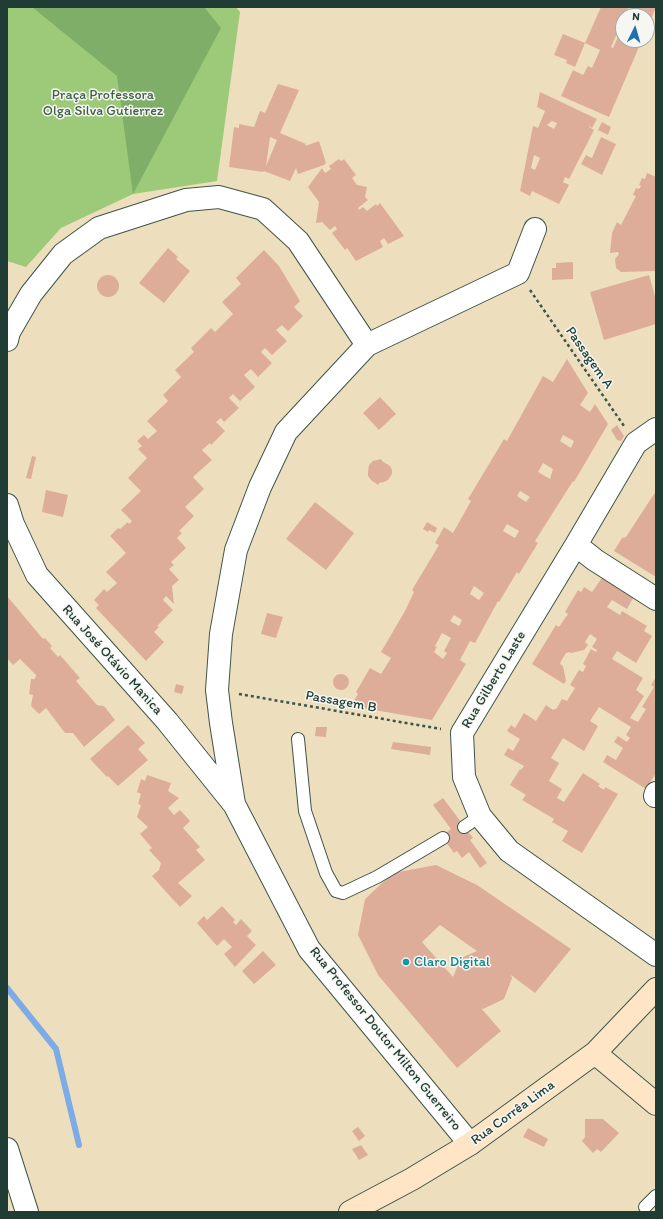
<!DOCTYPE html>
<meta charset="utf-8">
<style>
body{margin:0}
#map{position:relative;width:663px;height:1219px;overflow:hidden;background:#eddfbe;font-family:Itim,sans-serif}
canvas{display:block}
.frame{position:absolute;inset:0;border:8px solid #1f3d34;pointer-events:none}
.north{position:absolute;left:615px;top:8px;width:40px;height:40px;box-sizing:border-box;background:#f6f6f2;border:1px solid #a0aca6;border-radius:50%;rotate:5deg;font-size:11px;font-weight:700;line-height:16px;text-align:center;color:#1f3d34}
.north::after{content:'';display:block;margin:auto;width:14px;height:18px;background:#1f6fb2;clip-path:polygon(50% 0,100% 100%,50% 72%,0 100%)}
</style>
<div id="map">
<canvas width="663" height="1219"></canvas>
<div class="frame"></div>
<div class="north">N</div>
</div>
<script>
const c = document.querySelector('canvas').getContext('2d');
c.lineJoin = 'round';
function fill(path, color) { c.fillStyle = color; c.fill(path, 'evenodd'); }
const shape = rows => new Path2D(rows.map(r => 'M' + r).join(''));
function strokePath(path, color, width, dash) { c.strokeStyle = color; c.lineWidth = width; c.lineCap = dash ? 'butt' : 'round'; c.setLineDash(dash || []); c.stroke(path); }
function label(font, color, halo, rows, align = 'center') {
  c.font = font + ' Itim,sans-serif'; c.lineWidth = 3; c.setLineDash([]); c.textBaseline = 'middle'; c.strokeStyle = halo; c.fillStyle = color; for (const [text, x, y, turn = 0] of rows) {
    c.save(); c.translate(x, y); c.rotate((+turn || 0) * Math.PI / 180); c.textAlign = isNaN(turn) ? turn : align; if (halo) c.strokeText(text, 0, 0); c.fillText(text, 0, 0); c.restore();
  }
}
const green = shape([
 [7,7,236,7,240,12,217,181,133,194,61,228,26,267,7,261]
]);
const forest = shape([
 [32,7,204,7,221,28,133,194,117,76]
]);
const stream = shape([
 [7,988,56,1049,79,1145]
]);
const building = shape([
 [601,7,629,7,625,16,623,16,623,20,611,47,613,48,623,26,623,40,642,40,609,117,561,96,573,70,583,75,588,66,592,68,600,50,585,43,575,67,566,63,567,60,554,55,563,34,585,43],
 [631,7,656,7,647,29,647,16,627,16],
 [278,84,299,90,280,133,306,144,305,146,319,141,326,163,324,165,298,174,296,168,290,181,264,171,263,172,229,167,234,127,239,128,239,124,254,127,260,111,265,113],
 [270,137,277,140,266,166],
 [540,92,597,119,592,128,589,126,589,127,594,130,569,179,565,177,563,182,569,185,559,204,532,191,530,196,520,191,533,126,538,128,545,111,537,107],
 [552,121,557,123,554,129,547,125],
 [534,155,540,158,535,170,531,168],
 [602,122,611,127,608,135,598,130],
 [601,137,616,144,602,175,581,164,586,155,592,158],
 [339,159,341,161,344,159,356,175,352,178,357,185,367,187,365,197,368,200,358,208,359,210,363,207,367,211,376,204,377,206,380,203,404,236,388,244,384,238,380,241,383,247,356,261,347,248,345,250,332,233,337,229,335,226,330,230,322,222,316,223,319,202,308,187,322,168,325,173,331,169,329,166],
 [647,173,656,177,656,259,655,259,655,271,621,272,616,268,615,259,619,254,618,252,610,253,612,233,617,222,621,225,636,196,633,195,636,188,639,189,641,186,639,185,642,178,645,179],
 [168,248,178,257,176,259,190,271,164,303,139,283],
 [264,250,279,266,300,301,294,307,303,316,288,331,282,325,276,330,287,341,272,355,265,348,261,352,272,363,258,377,251,369,244,375,255,387,240,401,233,394,229,398,239,408,224,422,221,418,216,422,225,431,211,445,210,443,202,450,212,460,193,477,204,489,185,507,194,516,179,531,182,533,177,538,186,548,171,562,174,565,169,569,179,580,172,586,174,604,166,596,163,600,173,610,157,626,159,627,154,632,164,642,146,661,96,608,99,605,94,600,104,589,107,592,117,583,106,572,126,553,110,536,118,528,120,529,128,522,129,524,132,521,121,510,141,491,128,478,147,458,138,449,142,446,137,441,144,435,148,439,157,431,147,421,168,401,163,395,181,377,175,370,194,352,191,348,211,328,215,332,233,314,222,302,241,284,236,278],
 [573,262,573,279,552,280,552,268,556,268,556,263],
 '97 286a11 11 0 1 1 22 0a11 11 0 1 1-22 0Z',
 [649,275,656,300,656,324,604,340,590,292],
 [567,359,588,393,580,405,590,412,595,404,608,424,574,482,573,481,535,541,538,543,519,574,517,572,499,602,498,601,475,643,470,641,460,660,466,664,432,720,351,706,358,694,356,692,370,668,381,674,391,658,381,652,405,611,414,592,412,590,439,545,435,543,444,527,453,533,471,501,468,499,504,439,507,441,543,376,553,382],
 [563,435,574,441,571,448,560,441],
 [543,463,553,469,550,479,538,472],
 [520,491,530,497,526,502,517,496],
 [507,524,519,531,515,538,503,531],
 [474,586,484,593,479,600,470,594],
 [454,615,462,620,459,626,450,621],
 [442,633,451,638,444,651,447,653,443,659,434,652,437,647,435,646],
 [380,397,396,414,379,430,363,413],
 [617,425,624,436,621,441,617,440,611,430],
 [32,456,36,457,31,479,26,478],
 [381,459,382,461,390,466,392,470,392,474,388,480,384,482,379,483,378,485,371,480,368,476,368,471,369,465,373,461],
 [46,490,68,495,63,517,42,512],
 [656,491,656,577,614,551,622,538,626,537],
 [315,502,354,533,326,570,286,539],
 [427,522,437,528,435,533,429,530,428,532,423,529],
 [606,572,636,593,627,609,612,600,607,607,620,615,622,611,647,626,644,631,652,636,636,663,617,651,612,659,643,678,636,690,644,696,630,718,638,722,646,709,642,707,654,687,651,685,656,677,656,773,646,789,603,762,607,755,616,760,623,748,614,742,618,736,627,742,630,738,626,735,631,727,599,707,590,721,598,726,584,751,563,738,551,758,559,763,549,781,562,789,557,798,564,802,583,773,600,784,598,786,604,790,605,787,618,794,582,853,562,841,568,831,552,822,554,819,522,800,526,795,510,785,520,769,521,770,524,766,504,755,508,748,513,751,520,739,507,731,511,725,515,728,524,713,536,721,546,705,553,710,557,708,562,699,567,701,575,688,570,685,579,670,583,672,586,666,583,664,591,649,596,652,597,650,592,647,597,639,590,634,585,642,588,645,584,650,571,653,569,652,566,653,561,661,560,664,563,666,566,681,564,684,532,664,556,625,559,627,568,614,565,612,578,590,581,592,584,587,592,592],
 [7,596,43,639,45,638,52,646,50,648,58,657,60,655,80,678,76,681,97,705,104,706,115,720,84,747,73,733,65,733,46,708,39,714,31,706,33,695,29,694,31,679,35,679,36,675,20,659,13,665,7,658],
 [267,613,283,617,276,638,261,634],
 '333 682a8 8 0 1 1 16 0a8 8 0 1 1-16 0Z',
 [176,684,184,686,182,694,174,692],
 [128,725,145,743,138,749,148,760,118,786,108,776,107,777,90,759],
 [316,727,327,727,326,737,315,736],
 [393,742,431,747,430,755,391,749],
 [147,775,171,783,168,791,179,798,168,808,174,815,180,810,190,821,183,828,200,847,196,850,205,860,178,883,192,896,180,907,167,893,152,876,159,870,161,863,149,850,152,848,140,834,148,827,137,817,141,805,138,804,141,794,137,792,141,779,145,781],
 [443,798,473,838,470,840,487,863,480,868,469,852,462,858,457,851,454,853,443,838,442,836,451,829,433,805],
 [436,865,477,885,571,949,535,993,511,975,512,978,504,999,483,1009,481,1008,501,1031,457,1068,378,975,358,935,365,899,393,873],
 [440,925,477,951,461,958,453,977,422,942],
 [222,906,235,920,233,922,236,925,241,919,252,931,247,936,256,945,235,967,224,954,232,947,224,939,217,946,197,923,204,916,207,920],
 [263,951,276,965,254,984,242,971],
 [585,1119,603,1119,619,1133,601,1152,597,1149,593,1153,582,1141,585,1137],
 [358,1127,365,1136,359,1141,352,1131],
 [528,1128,548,1139,544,1147,523,1137],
 [361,1145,368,1155,359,1160,352,1149]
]);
const path = shape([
 [530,290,624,426],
 [239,694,441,729]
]);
const lane = shape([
 [298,739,305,811,326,873,336,891,343,893,377,877,443,838],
 [464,827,480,816],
 [645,1207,656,1196]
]);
const street = shape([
 [7,340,9,332,31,294,63,254,99,228,186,200,219,197,263,209,298,241,367,345],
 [656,429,636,443,576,545,462,733,464,777,480,816,509,851,656,955],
 [7,505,13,524,37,575,167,721,233,803],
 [576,545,595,560,656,599],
 [655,796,656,793],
 [470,1144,309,949,234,804,221,723,217,690,221,634,236,550,260,487,286,432,367,345,518,273,535,229],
 [7,1149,27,1212]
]);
const secondary = shape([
 [595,1053,656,1104],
 [350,1212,412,1179,470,1144,595,1053,656,989]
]);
const markers = [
 [406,962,4,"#0f9aa8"]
];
const parkNames = [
 ["Praça Professora",103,95],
 ["Olga Silva Gutierrez",103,111]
];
const streetNames = [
 ["Passagem A",589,358,55],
 ["Rua José Otávio Manica",112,660,48],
 ["Rua Gilberto Laste",494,680,-59],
 ["Passagem B",341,702,10],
 ["Rua Professor Doutor Milton Guerreiro",385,1039,51],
 ["Rua Corrêa Lima",513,1113,-36]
];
const cultureNames = [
 ["Claro Digital",414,962]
];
fill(green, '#9dca78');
fill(forest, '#7eae68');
strokePath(stream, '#7cabe6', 6);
fill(building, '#dead9a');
strokePath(lane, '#3e5549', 14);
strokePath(street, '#3e5549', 24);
strokePath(secondary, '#3e5549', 24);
strokePath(path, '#3e5549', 2.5, [3, 3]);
strokePath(lane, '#fff', 12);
strokePath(street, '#fff', 22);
strokePath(secondary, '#fde5c5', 22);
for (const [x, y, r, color] of markers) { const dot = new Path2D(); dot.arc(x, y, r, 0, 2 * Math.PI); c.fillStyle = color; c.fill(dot); strokePath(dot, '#f6f6f2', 1.5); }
label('14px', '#3e6045', '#f6f6f2', parkNames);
label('14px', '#1f3d34', '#f6f6f2', streetNames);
label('14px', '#0d838f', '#f6f6f2', cultureNames, 'left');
</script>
